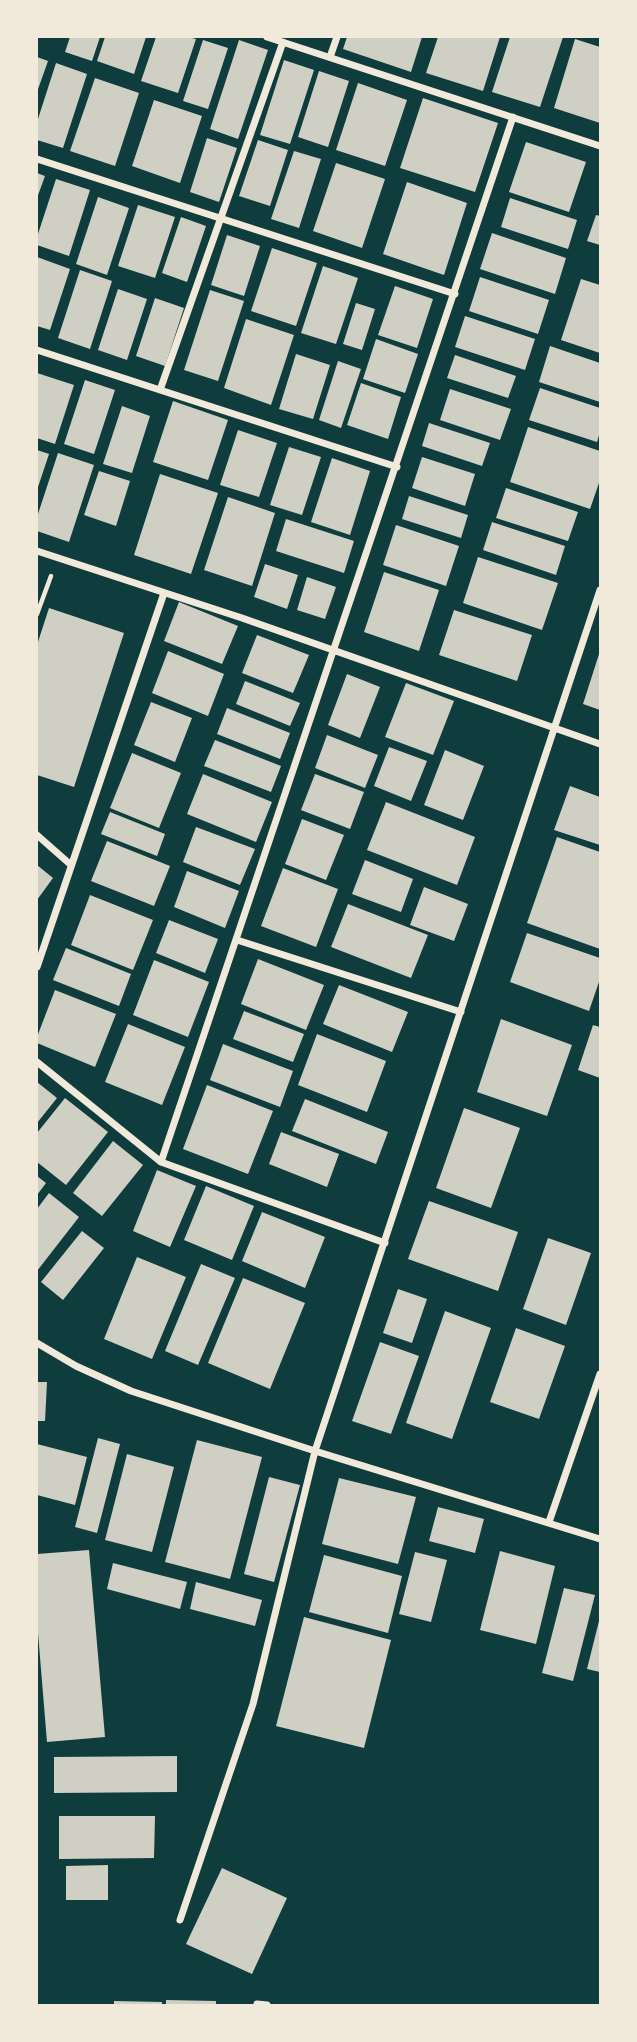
<!DOCTYPE html>
<style>
body{margin:0}
#map{position:relative;width:637px;height:2042px;overflow:hidden;background:#0f3d3e;font-family:Commissioner,sans-serif}
canvas{display:block}
.frame{position:absolute;inset:0;border:38px solid #f1e9da;pointer-events:none}
</style>
<div id="map">
<canvas width="637" height="2042"></canvas>
<div class="frame"></div>
</div>
<script>
const c = document.querySelector('canvas').getContext('2d');
c.lineJoin = 'round';
function fill(path, color) { c.fillStyle = color; c.fill(path, 'evenodd'); }
const shape = rows => new Path2D(rows.map(r => 'M' + r).join(''));
function strokePath(path, color, width, dash) { c.strokeStyle = color; c.lineWidth = width; c.lineCap = dash ? 'butt' : 'round'; c.setLineDash(dash || []); c.stroke(path); }
const building = shape([
 [70,37,100,37,92,61,65,52],
 [105,37,146,37,134,74,97,61],
 [156,37,188,37,196,39,178,93,141,81],
 [347,37,422,37,411,72,343,49],
 [438,37,500,37,483,91,426,73],
 [510,37,563,37,540,107,492,92],
 [575,39,600,47,600,123,554,108],
 [203,40,228,48,208,109,183,101],
 [239,40,268,50,238,139,210,129],
 [37,57,48,61,37,92],
 [284,60,314,70,290,144,260,135],
 [56,63,87,74,63,148,37,140,37,122],
 [319,71,349,81,328,147,298,137],
 [95,78,139,93,115,166,70,151],
 [358,83,407,100,385,166,336,150],
 [423,98,498,123,475,192,400,168],
 [154,100,202,116,180,183,132,166],
 [207,138,237,148,219,202,190,192],
 [258,140,288,150,270,206,239,196],
 [526,142,586,162,569,212,509,192],
 [294,151,321,159,299,228,271,219],
 [336,163,385,179,362,248,313,231],
 [37,173,45,176,37,198],
 [56,179,90,190,69,256,37,245,37,237],
 [407,182,467,203,444,275,383,254],
 [98,197,129,208,107,275,76,264],
 [510,198,577,220,568,249,501,227],
 [138,205,175,217,155,278,118,266],
 [596,215,600,216,600,245,587,241],
 [181,217,206,226,187,282,162,273],
 [492,233,566,258,555,294,480,269],
 [227,235,260,246,244,296,211,285],
 [272,248,317,263,296,326,251,311],
 [37,257,70,269,50,330,37,326],
 [323,266,358,278,336,344,301,333],
 [80,270,112,281,90,349,58,338],
 [480,277,549,300,538,334,469,311],
 [581,279,600,285,600,353,561,340],
 [395,286,433,299,417,348,378,335],
 [118,289,147,299,127,360,98,350],
 [210,290,244,301,218,381,184,370],
 [155,298,184,308,165,366,136,356],
 [356,303,375,309,362,350,343,344],
 [465,316,535,339,525,370,455,347],
 [246,319,294,335,271,405,224,388],
 [376,339,418,354,405,393,363,379],
 [550,346,600,363,600,402,539,382],
 [296,354,330,365,313,419,279,409],
 [455,355,516,376,508,398,447,378],
 [338,361,361,369,341,428,319,420],
 [37,373,74,385,55,444,37,438],
 [85,380,115,390,94,454,64,444],
 [361,383,401,397,388,439,347,425],
 [540,388,600,408,600,432,597,442,529,420],
 [450,389,511,409,500,440,440,420],
 [173,401,228,420,208,480,153,462],
 [122,406,150,416,132,473,103,464],
 [429,423,490,443,482,466,422,446],
 [528,427,600,451,600,480,590,509,510,482],
 [238,430,277,443,259,497,220,485],
 [289,447,321,457,302,515,270,505],
 [37,450,49,454,37,490],
 [58,453,94,465,69,542,37,531,37,517],
 [422,457,475,474,465,506,412,488],
 [332,458,370,471,350,535,311,522],
 [99,471,130,481,116,526,84,515],
 [160,474,218,493,191,574,134,555],
 [506,488,578,512,568,541,496,518],
 [409,496,468,515,461,538,402,519],
 [228,497,275,513,252,586,204,570],
 [286,519,354,541,344,573,276,551],
 [492,522,565,546,556,575,483,550],
 [396,525,459,546,446,586,383,565],
 [478,557,558,583,542,630,463,603],
 [265,564,298,575,287,609,254,597],
 [384,572,439,590,419,651,364,632],
 [307,577,336,587,325,619,297,610],
 [179,602,238,626,222,664,164,641],
 [49,608,124,633,74,787,37,775,37,645],
 [454,610,532,635,517,681,439,655],
 [257,635,309,655,293,693,242,673],
 [168,651,224,674,208,716,152,693],
 [600,651,600,710,583,704],
 [347,674,380,687,360,738,328,725],
 [245,681,300,703,290,726,236,704],
 [406,683,454,701,433,755,385,737],
 [151,702,192,718,175,762,134,745],
 [227,708,290,733,280,759,217,734],
 [327,735,378,755,365,788,315,768],
 [215,740,281,766,271,792,204,766],
 [389,747,427,761,411,801,374,786],
 [445,750,484,766,463,820,424,805],
 [132,753,181,773,159,828,110,808],
 [203,774,272,802,256,842,187,814],
 [315,774,364,792,350,829,301,810],
 [570,786,600,797,600,845,554,830],
 [386,802,475,837,457,885,367,850],
 [110,812,165,834,157,856,101,834],
 [302,819,344,835,326,880,285,864],
 [196,827,255,849,240,885,183,862],
 [557,837,600,852,600,949,527,923],
 [107,841,170,866,154,906,91,881],
 [365,860,413,879,401,912,352,894],
 [37,865,53,878,37,900],
 [283,868,338,889,316,947,261,926],
 [187,871,239,891,225,928,174,907],
 [424,887,468,904,454,941,410,925],
 [90,895,153,920,133,970,71,945],
 [348,904,428,935,411,978,331,947],
 [169,920,218,939,205,973,156,953],
 [527,933,600,958,600,979,589,1011,510,982],
 [66,948,131,974,119,1006,53,980],
 [258,959,324,985,306,1030,241,1004],
 [154,960,209,982,188,1037,133,1015],
 [339,985,408,1012,392,1052,323,1024],
 [55,990,116,1014,95,1067,37,1043,37,1037],
 [244,1011,304,1034,293,1062,233,1039],
 [501,1019,572,1045,547,1116,477,1092],
 [128,1024,185,1047,162,1105,105,1082],
 [593,1025,600,1027,600,1078,578,1070],
 [317,1034,386,1061,367,1112,298,1085],
 [223,1044,293,1071,280,1107,210,1080],
 [37,1082,57,1098,37,1123],
 [207,1085,273,1111,248,1174,183,1149],
 [65,1098,108,1132,66,1185,37,1162,37,1133],
 [305,1099,388,1132,376,1164,292,1131],
 [464,1108,520,1128,491,1208,436,1188],
 [281,1132,339,1154,327,1187,269,1164],
 [113,1141,143,1165,102,1216,73,1193],
 [157,1170,196,1186,170,1247,133,1231],
 [37,1176,46,1183,37,1195],
 [206,1186,254,1206,232,1260,184,1240],
 [49,1193,79,1217,37,1271,37,1209],
 [429,1201,518,1232,498,1291,408,1259],
 [262,1212,325,1237,305,1288,242,1261],
 [82,1231,104,1248,63,1300,41,1282],
 [548,1238,591,1253,566,1325,523,1309],
 [137,1257,186,1277,152,1359,104,1339],
 [201,1264,235,1278,198,1365,165,1351],
 [243,1278,305,1303,270,1389,208,1363],
 [398,1289,427,1299,412,1343,383,1333],
 [445,1311,491,1328,452,1439,406,1423],
 [516,1328,565,1346,539,1419,490,1402],
 [380,1342,419,1356,391,1434,352,1421],
 [37,1382,47,1382,45,1421,37,1421],
 [98,1438,120,1444,97,1533,75,1527],
 [197,1440,262,1457,230,1579,165,1562],
 [37,1444,87,1457,75,1505,37,1495],
 [127,1454,174,1467,152,1552,105,1540],
 [269,1477,300,1485,274,1582,244,1574],
 [339,1478,416,1497,398,1564,322,1544],
 [438,1507,484,1519,475,1553,429,1541],
 [89,1550,105,1737,47,1742,37,1621,37,1554],
 [500,1551,555,1566,536,1644,480,1630],
 [415,1552,447,1560,431,1622,399,1614],
 [324,1555,402,1576,388,1633,309,1612],
 [113,1563,187,1582,180,1609,107,1589],
 [196,1582,262,1600,255,1626,190,1609],
 [564,1588,595,1595,573,1681,542,1673],
 [304,1617,391,1640,364,1748,276,1726],
 [599,1621,600,1622,600,1672,587,1669],
 [177,1756,177,1792,54,1793,54,1757],
 [59,1816,155,1816,154,1858,59,1859],
 [108,1865,108,1900,66,1900,66,1866],
 [222,1868,287,1898,252,1974,186,1944],
 [166,2000,216,2001,216,2005,166,2005],
 [114,2001,162,2002,162,2005,114,2005]
]);
const path = shape([
 [37,614,51,576]
]);
const minor = shape([
 [267,37,600,146],
 [330,57,337,37],
 [37,159,455,294],
 [37,350,397,467],
 [160,390,283,42],
 [37,551,242,618,600,744],
 [37,835,71,865],
 [237,940,461,1012],
 [37,967,164,593],
 [37,1062,161,1162,385,1243],
 [161,1162,513,117],
 [37,1343,76,1366,131,1391,315,1451,600,1539],
 [549,1522,600,1374],
 [180,1920,253,1704,315,1451,600,590],
 [257,2004,267,2005]
]);
fill(building, '#cfcfc3');
strokePath(path, '#f1e9da', 4.5);
strokePath(minor, '#f1e9da', 7);
</script>
